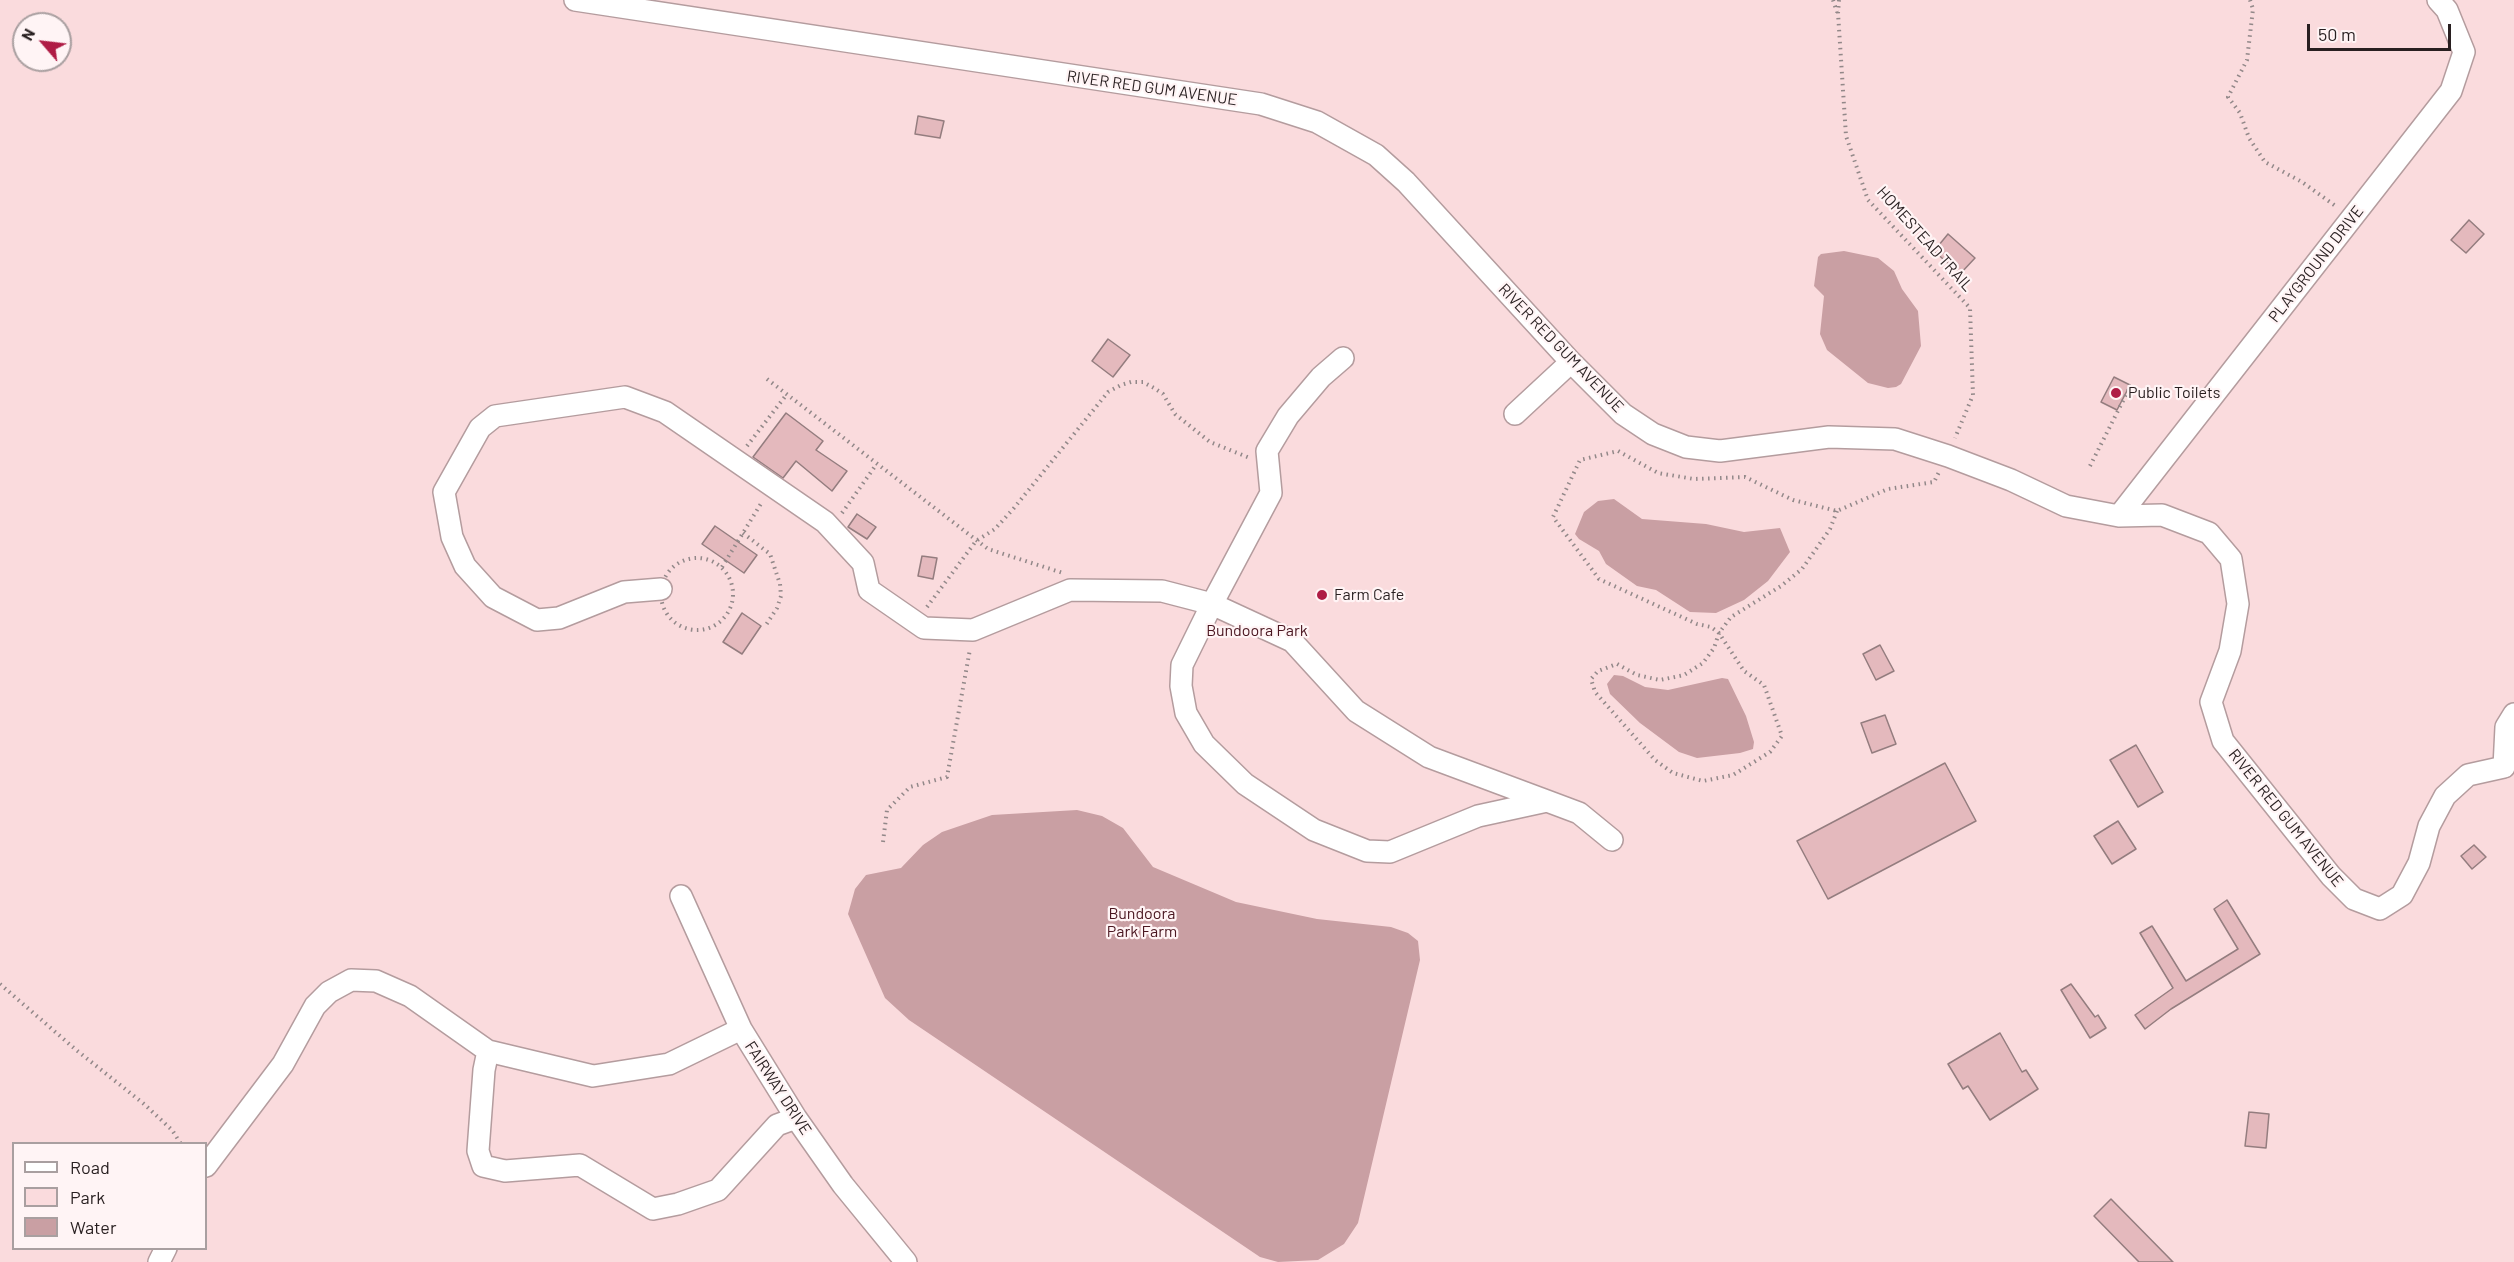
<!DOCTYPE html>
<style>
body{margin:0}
#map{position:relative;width:2514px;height:1262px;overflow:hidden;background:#fff4f5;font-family:Barlow,sans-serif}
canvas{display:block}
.legend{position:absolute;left:12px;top:1142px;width:195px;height:108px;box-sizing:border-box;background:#fff4f5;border:2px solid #a99fa0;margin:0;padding:8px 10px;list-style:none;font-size:18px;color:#281f20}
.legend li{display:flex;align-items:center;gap:12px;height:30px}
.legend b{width:30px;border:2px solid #a99fa0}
.north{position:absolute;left:12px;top:12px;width:60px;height:60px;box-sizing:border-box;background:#fff4f5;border:2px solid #a99fa0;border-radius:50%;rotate:298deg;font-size:16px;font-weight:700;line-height:24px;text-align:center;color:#281f20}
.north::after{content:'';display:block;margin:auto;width:21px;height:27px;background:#af1c45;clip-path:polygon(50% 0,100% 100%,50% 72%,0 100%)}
.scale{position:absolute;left:2307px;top:24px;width:144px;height:27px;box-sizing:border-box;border:3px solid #281f20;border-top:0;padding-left:8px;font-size:18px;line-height:21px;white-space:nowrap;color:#281f20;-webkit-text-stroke:4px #fff4f5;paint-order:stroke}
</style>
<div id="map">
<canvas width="2514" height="1262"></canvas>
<ul class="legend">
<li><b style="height:8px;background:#fff"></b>Road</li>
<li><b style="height:16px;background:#fadbdd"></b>Park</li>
<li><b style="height:16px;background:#c99fa3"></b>Water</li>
</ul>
<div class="north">N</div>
<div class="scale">50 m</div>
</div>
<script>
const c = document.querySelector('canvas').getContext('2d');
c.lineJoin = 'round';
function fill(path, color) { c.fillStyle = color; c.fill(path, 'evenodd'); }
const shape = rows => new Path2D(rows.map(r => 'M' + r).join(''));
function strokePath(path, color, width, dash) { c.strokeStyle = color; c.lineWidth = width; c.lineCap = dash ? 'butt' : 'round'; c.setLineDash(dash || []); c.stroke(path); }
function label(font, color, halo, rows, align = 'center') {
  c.font = font + ' Barlow,sans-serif'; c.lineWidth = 4.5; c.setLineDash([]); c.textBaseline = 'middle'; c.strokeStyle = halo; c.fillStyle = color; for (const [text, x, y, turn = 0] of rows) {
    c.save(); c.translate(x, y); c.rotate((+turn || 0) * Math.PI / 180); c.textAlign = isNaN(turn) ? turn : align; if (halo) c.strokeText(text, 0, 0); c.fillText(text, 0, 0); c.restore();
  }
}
const green = shape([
 [0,0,2514,0,2514,1262,0,1262],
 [24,24,60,24,60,60,24,60],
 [14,1144,206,1144,206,1248,14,1248]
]);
const water = shape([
 [1844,251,1878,258,1894,271,1902,289,1918,311,1921,346,1901,384,1896,387,1888,388,1868,383,1827,350,1820,334,1824,296,1814,286,1818,257,1821,254],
 [1614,499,1642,519,1706,524,1744,532,1780,528,1790,552,1768,581,1744,600,1716,613,1690,612,1656,590,1637,586,1606,564,1599,551,1579,539,1575,534,1584,512,1598,501],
 [1614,675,1623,676,1645,687,1668,690,1722,678,1728,679,1746,716,1754,742,1753,749,1740,753,1697,758,1679,752,1640,723,1610,694,1607,684],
 [1077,810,1102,816,1123,828,1153,867,1236,902,1317,919,1391,927,1408,933,1418,941,1420,960,1358,1223,1344,1244,1318,1260,1278,1262,1260,1257,909,1020,885,998,848,914,855,889,866,875,901,868,923,845,942,832,992,815]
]);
const building = shape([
 [918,116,944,121,940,138,915,134,918,116],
 [2469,220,2484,234,2466,253,2451,240,2469,220],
 [1948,234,1975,258,1960,274,1934,251,1948,234],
 [1108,339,1130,355,1113,377,1092,361,1108,339],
 [2114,377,2130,385,2117,410,2101,402,2114,377],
 [786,413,823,441,816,450,847,471,832,491,796,461,783,478,753,457,786,413],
 [857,514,876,527,867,539,848,527,857,514],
 [715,526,757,555,744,573,702,544,715,526],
 [922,556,937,558,933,579,918,576,922,556],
 [742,613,761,626,742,654,723,642,742,613],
 [1880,645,1894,671,1876,680,1863,654,1880,645],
 [1885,715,1896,744,1872,753,1861,723,1885,715],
 [2136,745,2163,792,2138,807,2110,760,2136,745],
 [1945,763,1976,821,1828,899,1797,841,1945,763],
 [2118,821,2136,849,2112,864,2094,836,2118,821],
 [2474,845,2486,857,2472,869,2461,856,2474,845],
 [2227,900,2260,954,2171,1009,2145,1029,2135,1015,2173,988,2140,933,2152,926,2186,981,2238,949,2214,909,2227,900],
 [2071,984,2095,1017,2098,1015,2106,1028,2090,1038,2061,990,2071,984],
 [2000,1033,2022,1072,2026,1070,2038,1089,1990,1120,1968,1086,1963,1089,1948,1064,2000,1033],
 [2249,1112,2269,1114,2266,1148,2245,1146,2249,1112],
 [2111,1199,2173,1262,2139,1262,2094,1216,2111,1199]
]);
const path = shape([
 [1833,0,1837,12],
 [1839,0,1838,13,1846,136,1868,200,1970,308,1973,395,1955,438],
 [2250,0,2253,9,2247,60,2228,97,2240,113,2249,138,2265,162,2302,182,2337,207],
 [767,379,988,549,1063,573],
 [747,446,787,394],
 [2090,466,2131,385],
 [1837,511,1830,529,1802,569,1781,586,1731,617,1719,633,1714,648,1703,663,1684,675,1660,680,1637,675,1617,664,1598,671,1591,679,1595,692,1655,760,1673,773,1703,781,1733,775,1770,752,1782,736,1764,685,1744,671,1719,633,1711,627,1697,624,1599,579,1553,517,1580,460,1618,451,1658,473,1694,479,1745,477,1793,500,1837,511,1888,489,1934,482,1939,472],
 [842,513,876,465],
 [743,533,770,554,780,584,781,596,777,608,766,625],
 '661 594a36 36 0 1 1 72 0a36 36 0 1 1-72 0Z',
 [722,567,762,502],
 [927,607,976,541,995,529,1014,508,1108,392,1121,385,1131,382,1143,382,1154,388,1163,394,1175,414,1210,442,1250,458],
 [883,842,887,810,910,787,947,777,970,649],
 [0,984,75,1049,144,1104,172,1130,181,1144]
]);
const minor = shape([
 [575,0,1261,104,1317,122,1376,155,1406,182,1571,362,1623,414,1653,434,1686,447,1720,451,1829,437,1895,439,1948,456,2011,480,2066,506,2119,516,2162,515,2209,533,2231,559,2238,604,2230,651,2211,702,2223,741,2331,876,2354,899,2380,909,2402,895,2419,863,2429,826,2445,796,2468,775,2504,767],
 [1515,414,1571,362],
 [2119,516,2451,91,2464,52,2447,10,2438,0],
 [661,589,624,592,559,618,537,620,493,597,465,566,452,537,444,492,480,428,495,416,625,397,665,412,825,522,863,563,869,590,924,628,973,630,1070,590,1162,591,1212,604,1271,493,1267,451,1288,416,1321,377,1343,358],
 [2504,767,2506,727,2514,714],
 [1547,801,1478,816,1390,852,1367,851,1314,830,1245,784,1204,744,1186,713,1181,686,1182,665,1212,604,1292,641,1356,711,1429,757,1547,801,1579,813,1612,840],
 [681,896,741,1029,796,1118,843,1185,906,1262],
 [488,1051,484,1070,478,1151,483,1166,505,1171,580,1165,653,1209,678,1204,718,1190,777,1125,796,1118],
 [206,1166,283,1064,315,1006,329,992,351,980,376,981,410,996,488,1051,593,1076,669,1064,741,1029],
 [159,1262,166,1248]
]);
const markers = [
 [2116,393,6,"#af1c45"],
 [1322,595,6,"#af1c45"]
];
const streetNames = [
 ["RIVER RED GUM AVENUE",1152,88,8],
 ["HOMESTEAD TRAIL",1925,239,48],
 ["PLAYGROUND DRIVE",2316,264,-52],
 ["RIVER RED GUM AVENUE",1561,348,46],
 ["RIVER RED GUM AVENUE",2286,818,51],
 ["FAIRWAY DRIVE",778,1088,57]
];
const poiNames = [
 ["Public Toilets",2128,393],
 ["Farm Cafe",1334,595]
];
const parkNames = [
 ["Bundoora Park",1257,631],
 ["Bundoora",1142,914],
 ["Park Farm",1142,932]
];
fill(green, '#fadbdd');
fill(water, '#c99fa3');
fill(building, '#e4b9bd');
strokePath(building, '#947d7f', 1.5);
strokePath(minor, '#b49c9e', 24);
strokePath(path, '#928889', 4, [1.5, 4.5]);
strokePath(minor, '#fff', 21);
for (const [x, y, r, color] of markers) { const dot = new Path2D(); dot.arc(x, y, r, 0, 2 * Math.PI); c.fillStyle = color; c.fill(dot); strokePath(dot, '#fff4f5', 2); }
label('16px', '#281f20', '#fff4f5', streetNames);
label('16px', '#281f20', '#fff4f5', poiNames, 'left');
label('16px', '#4a1620', '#fff4f5', parkNames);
</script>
